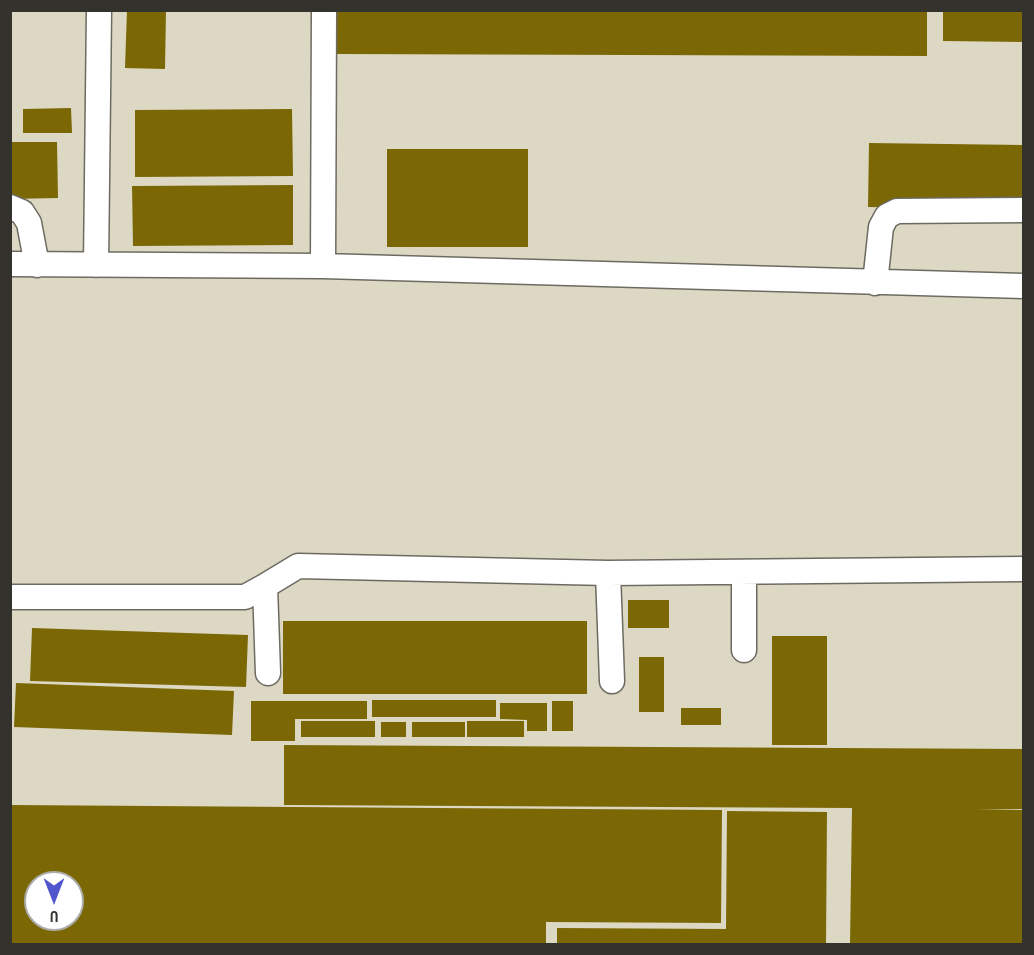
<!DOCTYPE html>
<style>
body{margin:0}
#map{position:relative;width:1034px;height:955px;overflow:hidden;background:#e5e2d6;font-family:"PT Sans Narrow",sans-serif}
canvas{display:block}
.frame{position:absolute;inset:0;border:12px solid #33322d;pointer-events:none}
.north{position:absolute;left:24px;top:871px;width:60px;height:60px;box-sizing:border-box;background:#fff;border:2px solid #adadab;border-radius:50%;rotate:180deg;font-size:16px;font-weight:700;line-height:24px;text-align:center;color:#33322d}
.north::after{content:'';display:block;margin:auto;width:21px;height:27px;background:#5256cc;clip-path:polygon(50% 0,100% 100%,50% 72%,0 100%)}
</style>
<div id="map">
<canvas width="1034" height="955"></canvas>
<div class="frame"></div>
<div class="north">U</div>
</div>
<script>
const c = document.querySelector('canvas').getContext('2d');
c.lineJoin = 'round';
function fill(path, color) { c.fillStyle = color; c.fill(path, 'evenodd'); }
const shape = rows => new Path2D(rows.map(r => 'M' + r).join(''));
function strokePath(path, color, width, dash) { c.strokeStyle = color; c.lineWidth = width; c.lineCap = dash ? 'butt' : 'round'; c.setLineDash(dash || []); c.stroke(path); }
const built = shape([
 [10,11,1023,11,1023,944,11,944],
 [36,883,72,883,72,919,36,919]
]);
const building = shape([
 [127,10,166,10,165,69,125,68],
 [337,10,927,10,927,56,337,54],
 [943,10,1024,10,1024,42,943,41],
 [71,108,72,133,23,133,23,109],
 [292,109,293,176,135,177,135,110],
 [10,142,57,142,58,198,10,199],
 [869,143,1024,145,1024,209,868,207],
 [387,149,528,149,528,247,387,247],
 [293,185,293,245,133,246,132,186],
 [628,600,669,600,669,628,628,628],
 [283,621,587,621,587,694,283,694],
 [32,628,248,635,246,687,30,681],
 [772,636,827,636,827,745,772,745],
 [639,657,664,657,664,712,639,712],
 [16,683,234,691,232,735,14,727],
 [372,700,496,700,496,717,372,717],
 [251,701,367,701,367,719,295,719,295,741,251,741],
 [552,701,573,701,573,731,552,731],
 [500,703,547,703,547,731,527,731,527,720,500,719],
 [681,708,721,708,721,725,681,725],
 [301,721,375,721,375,737,301,737],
 [467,721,524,721,524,737,467,737],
 [381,722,406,722,406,737,381,737],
 [412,722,465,722,465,737,412,737],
 [284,745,1024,749,1024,809,976,809,1024,810,1024,944,850,944,852,808,284,805],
 [10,805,722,810,721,923,546,922,546,944,10,944],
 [36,883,72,883,72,919,36,919],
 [727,811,827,812,826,944,557,944,557,928,726,929]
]);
const minor = shape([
 [10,207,22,212,29,223,37,265],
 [10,264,323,266,1024,286],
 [96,265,99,10],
 [323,266,324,10],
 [875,283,881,227,887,216,897,211,1024,210],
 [744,572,744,650],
 [608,573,612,681],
 [265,586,298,566,608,573,1024,569],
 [10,597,245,597,265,586,268,673]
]);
fill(built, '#dcd8c4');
fill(building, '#7b6805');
strokePath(minor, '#6d6b61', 27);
strokePath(minor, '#fff', 24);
</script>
